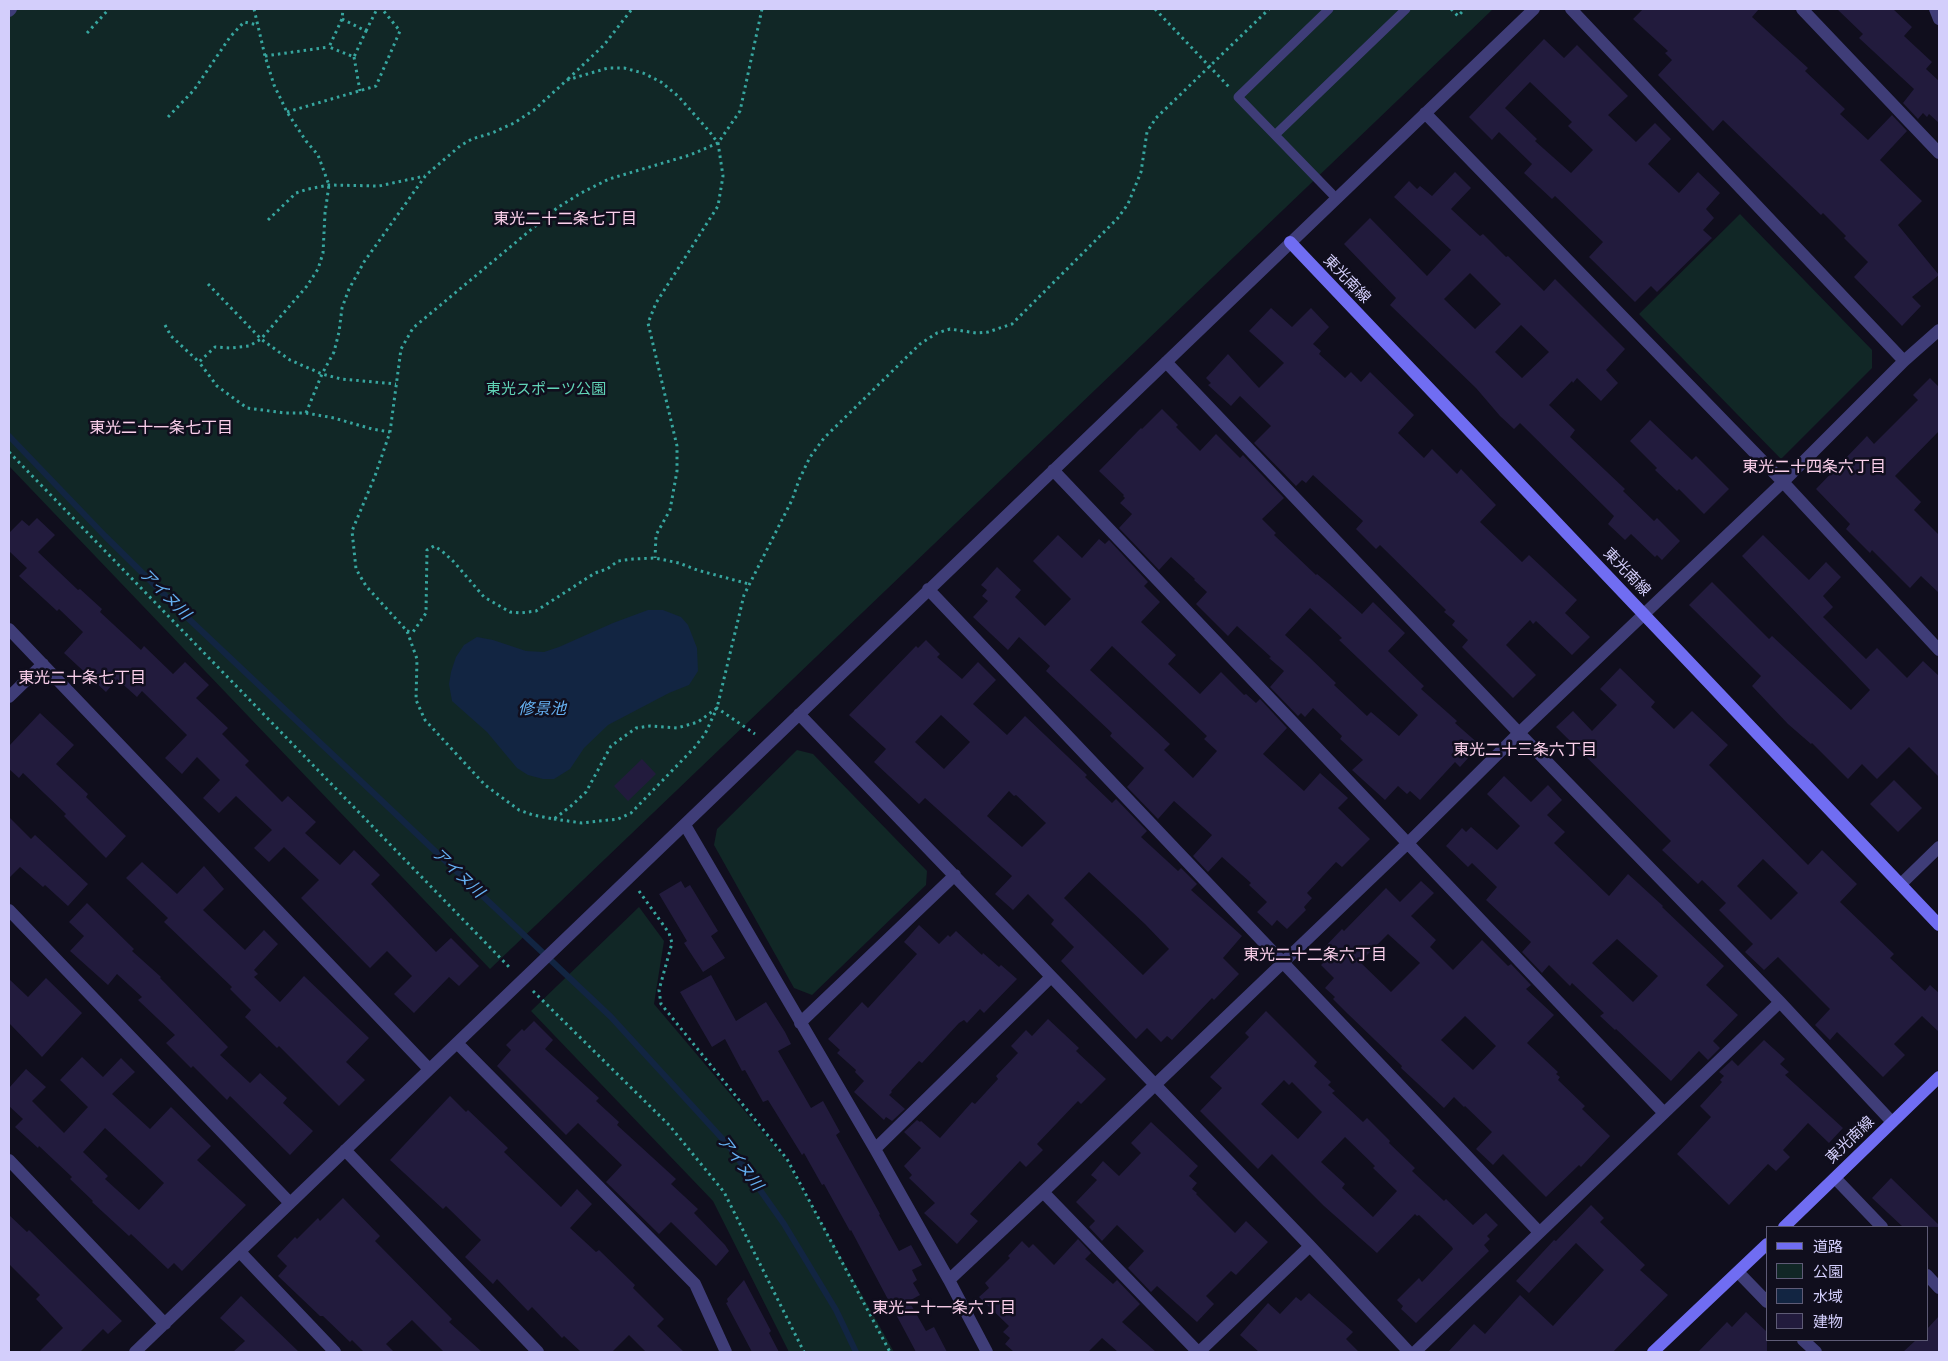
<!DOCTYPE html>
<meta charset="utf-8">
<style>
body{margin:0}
#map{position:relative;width:1948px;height:1361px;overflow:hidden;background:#100e1d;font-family:"Asap Condensed","Noto Sans JP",sans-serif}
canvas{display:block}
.frame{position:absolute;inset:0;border:10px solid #d3cefb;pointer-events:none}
.legend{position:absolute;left:1766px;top:1226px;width:162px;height:115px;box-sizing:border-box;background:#100e1d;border:1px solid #5e5b76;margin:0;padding:6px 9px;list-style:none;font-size:15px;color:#d3cefb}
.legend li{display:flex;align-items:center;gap:10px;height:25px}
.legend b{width:25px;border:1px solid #5e5b76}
</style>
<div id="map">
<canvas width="1948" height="1361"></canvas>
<div class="frame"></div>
<ul class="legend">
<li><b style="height:6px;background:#706df2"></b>道路</li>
<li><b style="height:14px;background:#112726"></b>公園</li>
<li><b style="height:14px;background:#122542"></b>水域</li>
<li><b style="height:14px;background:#221b3d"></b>建物</li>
</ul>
</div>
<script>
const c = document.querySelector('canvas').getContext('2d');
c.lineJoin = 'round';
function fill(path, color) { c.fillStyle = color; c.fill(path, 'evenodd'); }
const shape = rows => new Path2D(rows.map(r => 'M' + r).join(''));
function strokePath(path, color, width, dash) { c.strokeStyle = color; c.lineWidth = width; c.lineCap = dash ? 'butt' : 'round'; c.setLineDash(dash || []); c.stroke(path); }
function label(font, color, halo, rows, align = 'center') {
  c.font = font + ' "Asap Condensed","Noto Sans JP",sans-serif'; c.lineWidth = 5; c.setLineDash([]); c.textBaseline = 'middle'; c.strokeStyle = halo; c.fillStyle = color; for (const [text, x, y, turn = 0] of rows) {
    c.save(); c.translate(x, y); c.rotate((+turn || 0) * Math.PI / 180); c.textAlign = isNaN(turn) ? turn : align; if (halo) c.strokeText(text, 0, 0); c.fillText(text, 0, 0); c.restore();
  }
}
const green = shape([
 [9,9,1493,9,490,969,9,466],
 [1740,214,1872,350,1872,368,1781,459,1639,314],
 [797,750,813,754,927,871,926,885,812,995,794,988,714,845,717,829],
 [639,907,664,941,654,1004,787,1161,894,1352,789,1352,713,1201,531,1011]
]);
const water = shape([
 [648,610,663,610,681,617,688,625,697,648,698,671,689,685,669,693,608,725,584,748,570,769,554,779,543,779,528,775,517,768,487,732,452,701,449,684,451,672,456,657,464,645,477,637,493,640,526,651,544,652,559,647,613,623]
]);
const stream = shape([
 [9,436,105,536,192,622,611,1017,729,1146,784,1224,836,1310,856,1352]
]);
const building = shape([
 [1643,9,1759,9,1752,17,1808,68,1805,71,1845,109,1840,114,1868,140,1892,115,1907,131,1880,160,1922,201,1898,225,1939,275,1912,297,1921,306,1902,326,1854,277,1868,262,1844,238,1846,236,1823,213,1821,215,1723,120,1713,131,1658,75,1672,60,1665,53,1668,51,1633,19],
 [1837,9,1893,9,1912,27,1904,36,1932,62,1926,69,1939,81,1939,123,1929,114,1927,117,1923,113,1918,119,1903,103,1914,89,1859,38,1863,34],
 [1544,39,1564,58,1577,45,1628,96,1608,115,1636,142,1655,123,1671,139,1648,164,1679,193,1698,172,1720,193,1706,209,1714,218,1703,230,1712,238,1657,292,1651,286,1635,302,1589,257,1603,242,1555,196,1552,199,1524,173,1532,164,1499,132,1492,140,1469,117],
 [1530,82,1572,122,1568,126,1593,150,1571,173,1535,141,1537,139,1505,108],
 [1455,172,1471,188,1451,209,1480,236,1483,234,1506,257,1508,256,1544,291,1555,279,1625,349,1606,370,1618,383,1601,401,1577,378,1573,383,1572,381,1549,405,1575,430,1570,437,1625,489,1623,491,1654,521,1657,518,1680,541,1662,560,1657,555,1655,557,1631,534,1625,540,1608,524,1614,516,1520,423,1514,429,1500,416,1476,388,1390,305,1396,298,1344,244,1370,218,1427,276,1451,250,1394,197,1409,181,1417,189,1420,186,1432,196],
 [1470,273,1501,304,1475,329,1444,299],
 [1521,325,1549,352,1522,378,1495,352],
 [1271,308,1292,327,1311,308,1329,327,1313,344,1321,351,1319,354,1345,378,1351,372,1361,382,1370,372,1414,415,1398,433,1424,458,1432,449,1457,474,1461,469,1496,505,1480,522,1522,562,1529,555,1577,600,1565,613,1590,637,1572,655,1536,621,1533,624,1530,620,1506,645,1536,675,1513,698,1462,647,1468,640,1452,625,1455,621,1444,612,1446,610,1380,545,1376,549,1356,529,1363,521,1313,475,1306,483,1302,480,1296,486,1254,443,1271,426,1240,396,1231,406,1208,385,1211,383,1206,378,1228,354,1259,388,1284,363,1249,331],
 [1930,378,1939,387,1939,431,1895,476,1921,502,1914,510,1939,535,1939,593,1921,576,1910,588,1872,550,1870,553,1846,529,1850,524,1816,489,1867,436,1874,444,1918,400,1913,395],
 [1162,409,1178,425,1176,427,1200,451,1216,434,1240,458,1243,455,1284,498,1262,519,1276,533,1274,535,1316,575,1317,574,1329,584,1362,614,1373,602,1405,633,1388,651,1424,686,1421,689,1457,721,1455,723,1480,745,1460,767,1455,762,1420,800,1410,791,1407,794,1398,786,1385,800,1352,770,1363,760,1340,739,1342,736,1313,708,1305,717,1301,713,1298,716,1270,687,1284,671,1269,658,1271,657,1237,626,1228,636,1196,604,1207,592,1194,580,1195,579,1171,557,1159,570,1119,528,1132,514,1120,503,1125,498,1123,496,1124,495,1099,471,1141,428,1142,429],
 [1310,608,1342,638,1339,640,1418,715,1399,736,1371,712,1367,716,1334,685,1336,683,1309,657,1285,635],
 [1650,420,1692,460,1696,456,1729,489,1704,514,1679,489,1677,491,1655,470,1657,468,1630,441],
 [37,518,55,535,38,552,78,590,80,589,102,609,100,612,141,650,144,646,173,674,185,662,209,685,196,698,228,728,222,734,249,761,245,765,282,802,288,796,316,822,305,833,340,865,354,850,380,875,371,884,436,952,451,938,479,966,459,986,449,977,414,1013,394,994,412,976,387,951,370,968,301,898,319,880,284,847,269,862,254,848,272,830,236,796,219,813,203,798,220,780,197,757,182,774,165,758,187,735,142,691,137,697,117,679,106,692,64,653,83,632,59,609,57,611,19,576,27,568,9,551,9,533,22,520,29,526],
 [1058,535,1082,558,1099,539,1105,544,1109,540,1148,582,1144,586,1160,602,1141,622,1176,655,1168,664,1200,694,1221,672,1244,695,1246,694,1256,703,1260,699,1287,728,1263,754,1304,791,1320,773,1348,798,1338,808,1370,839,1342,867,1336,862,1307,893,1312,898,1304,907,1306,910,1287,929,1277,920,1272,926,1257,912,1267,902,1249,885,1251,883,1222,857,1208,872,1193,856,1212,835,1174,801,1158,819,1127,787,1144,768,1110,736,1112,733,1046,671,1050,666,1019,637,1008,650,973,617,988,601,982,596,987,590,981,585,997,567,1021,590,1015,597,1045,626,1071,599,1033,561],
 [1112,646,1207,736,1204,739,1217,751,1193,778,1164,750,1170,744,1090,670],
 [1763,535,1809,580,1826,562,1841,577,1823,596,1833,607,1823,617,1866,659,1877,648,1907,678,1923,661,1939,676,1939,777,1909,747,1877,779,1862,764,1848,779,1812,743,1811,744,1788,724,1752,686,1761,676,1689,605,1712,582,1769,639,1772,636,1851,710,1870,690,1742,556],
 [926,640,940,654,937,657,962,679,978,662,996,680,973,704,1007,735,1025,716,1087,775,1085,777,1112,803,1116,799,1147,831,1141,837,1178,871,1181,868,1197,884,1191,890,1242,936,1223,958,1239,974,1214,1000,1212,998,1172,1040,1167,1036,1161,1042,1147,1028,1136,1039,1061,961,1074,947,1051,924,1054,920,1028,894,1013,910,995,894,1012,876,925,798,919,804,874,762,886,749,849,715,916,646,918,648],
 [941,715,970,742,944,769,915,742],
 [1009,791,1014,796,1016,795,1046,823,1022,847,987,816],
 [1089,872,1145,924,1169,949,1143,975,1064,898],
 [1620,668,1655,702,1651,707,1674,729,1692,711,1728,745,1709,765,1808,865,1822,850,1857,884,1840,902,1894,954,1890,958,1925,991,1930,985,1939,993,1939,1032,1922,1016,1894,1044,1905,1055,1883,1077,1837,1032,1830,1040,1815,1025,1830,1009,1778,957,1764,970,1745,952,1753,944,1719,910,1726,903,1702,880,1698,884,1662,850,1671,841,1556,727,1573,711,1592,731,1617,705,1600,689],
 [1763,859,1798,893,1771,920,1737,886],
 [40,713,74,745,56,764,88,794,86,797,126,836,106,858,64,816,66,814,23,773,19,778,9,769,9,746],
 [642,759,656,774,628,801,614,786],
 [1504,776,1531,802,1548,785,1562,800,1547,815,1565,832,1554,843,1609,896,1628,874,1663,906,1662,907,1724,966,1706,985,1738,1015,1713,1041,1720,1048,1708,1060,1699,1051,1671,1081,1616,1029,1615,1030,1600,1016,1604,1013,1572,983,1570,986,1549,965,1542,973,1522,952,1531,942,1486,900,1497,887,1472,863,1468,867,1446,846,1462,828,1466,832,1471,827,1497,850,1520,826,1487,794],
 [1617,939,1658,976,1633,1002,1592,963],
 [1894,780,1922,808,1898,832,1870,804],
 [9,817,31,839,35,835,88,884,68,906,45,885,43,887,20,867,9,878],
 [142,862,177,894,204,866,224,889,203,910,245,950,264,930,278,944,254,970,258,974,254,977,280,1002,304,976,369,1038,346,1062,365,1080,339,1106,279,1046,277,1048,245,1017,251,1010,230,989,232,987,164,922,168,918,126,878],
 [681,881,685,888,690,885,718,931,711,936,725,958,703,972,684,943,687,941,659,894],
 [1421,881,1434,893,1411,916,1436,940,1430,947,1453,970,1482,940,1508,966,1511,964,1531,985,1526,989,1554,1015,1527,1043,1558,1072,1556,1074,1560,1077,1558,1080,1585,1106,1582,1109,1610,1136,1581,1167,1579,1165,1546,1197,1503,1154,1493,1165,1476,1149,1492,1132,1465,1106,1464,1107,1454,1097,1444,1108,1401,1068,1402,1066,1348,1014,1333,999,1335,997,1325,988,1334,978,1321,965,1330,956,1323,949,1342,929,1344,931,1386,888,1400,902],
 [1388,934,1420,963,1391,992,1360,962],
 [1465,1016,1496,1046,1473,1070,1441,1040],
 [87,903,134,949,132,951,161,977,160,978,228,1047,220,1055,250,1083,260,1073,287,1098,283,1103,313,1131,290,1155,230,1096,227,1100,193,1066,191,1068,166,1043,175,1035,138,1000,142,997,117,974,108,985,70,951,84,936,69,922],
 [919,925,939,944,948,935,950,937,956,931,982,955,983,953,999,967,1001,965,1017,979,984,1013,980,1009,967,1023,964,1020,959,1023,922,1063,919,1061,891,1091,892,1092,889,1095,905,1109,892,1121,886,1117,884,1120,854,1092,864,1081,855,1072,856,1070,837,1053,840,1050,828,1039,862,1002,868,1008,917,954,904,942],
 [711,975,736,1021,766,1002,785,1032,791,1044,778,1051,811,1108,823,1101,840,1132,836,1135,880,1214,879,1215,899,1251,911,1245,922,1265,912,1270,917,1280,913,1283,920,1295,909,1301,926,1331,934,1327,947,1352,916,1352,851,1230,850,1231,824,1184,822,1185,804,1153,802,1155,768,1100,763,1102,745,1070,742,1071,725,1039,712,1047,680,992],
 [46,978,82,1013,42,1057,9,1023,9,979,28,997],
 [1266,1011,1317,1062,1314,1066,1331,1082,1328,1085,1335,1091,1332,1093,1363,1122,1367,1118,1390,1141,1389,1143,1415,1168,1412,1171,1444,1201,1446,1199,1473,1225,1486,1213,1498,1225,1487,1236,1490,1239,1484,1245,1489,1251,1416,1323,1401,1309,1403,1306,1397,1300,1419,1278,1422,1282,1453,1249,1452,1247,1419,1215,1417,1216,1415,1214,1377,1253,1324,1206,1272,1154,1258,1169,1200,1111,1222,1088,1210,1077,1249,1037,1245,1033],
 [1284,1080,1289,1085,1292,1082,1322,1112,1298,1139,1261,1104],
 [1345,1137,1375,1166,1373,1168,1397,1191,1373,1217,1342,1188,1345,1184,1321,1162],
 [1048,1019,1079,1048,1076,1051,1106,1079,1081,1104,1078,1101,1037,1144,1043,1150,1026,1167,1020,1161,970,1214,978,1221,957,1244,924,1213,935,1203,909,1178,912,1175,904,1166,921,1148,904,1132,917,1120,920,1122,921,1121,940,1138,972,1102,975,1104,998,1079,996,1076,1018,1053,1011,1046,1026,1030,1032,1036],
 [534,1021,553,1040,545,1049,599,1098,596,1101,619,1122,617,1125,676,1179,671,1184,698,1209,694,1213,725,1245,729,1251,716,1266,671,1222,659,1234,606,1182,622,1165,578,1123,566,1135,497,1066,511,1050,506,1045,522,1029,524,1031],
 [1764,1040,1785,1059,1780,1064,1789,1072,1785,1075,1843,1128,1829,1143,1808,1123,1783,1150,1790,1157,1776,1171,1768,1164,1729,1205,1677,1154,1711,1117,1700,1106,1722,1082,1720,1080,1724,1076,1719,1072,1732,1060,1738,1066],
 [82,1057,103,1077,121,1058,135,1072,112,1094,150,1129,171,1107,211,1146,197,1160,246,1205,182,1271,174,1263,168,1269,131,1234,129,1236,92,1202,93,1201,70,1179,72,1177,39,1146,38,1148,15,1127,23,1119,9,1106,9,1088,26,1069,46,1087,32,1101,64,1133,88,1107,60,1080],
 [105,1128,164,1183,139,1210,105,1179,108,1176,83,1152],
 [450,1096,466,1112,468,1110,508,1148,504,1152,561,1207,577,1189,592,1204,570,1228,596,1252,599,1250,635,1285,633,1288,664,1319,657,1326,684,1352,646,1352,629,1335,612,1352,581,1352,564,1336,562,1338,532,1307,528,1311,497,1279,493,1284,465,1257,481,1240,446,1206,443,1209,390,1160],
 [1151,1122,1198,1166,1189,1176,1197,1183,1192,1189,1197,1193,1196,1194,1235,1233,1246,1221,1268,1242,1236,1275,1231,1271,1206,1296,1214,1304,1197,1322,1157,1286,1151,1292,1128,1268,1144,1251,1117,1225,1102,1241,1089,1227,1095,1221,1076,1202,1097,1180,1091,1175,1103,1161,1119,1176,1141,1153,1131,1143],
 [1891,1178,1939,1225,1939,1227,1903,1227,1872,1198],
 [343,1198,380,1236,375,1241,452,1319,449,1322,482,1352,444,1352,412,1320,386,1344,394,1352,364,1352,352,1340,350,1342,323,1316,320,1316,278,1276,287,1266,277,1256,295,1237,297,1239,318,1218,320,1221],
 [1591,1205,1604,1218,1600,1222,1645,1265,1640,1270,1668,1295,1613,1352,1448,1352,1474,1324,1485,1334,1520,1295,1553,1326,1604,1270,1576,1243,1529,1293,1516,1281,1554,1240,1556,1241],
 [9,1215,27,1232,29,1230,122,1321,108,1334,103,1329,80,1352,39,1352,63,1328,36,1299,40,1295,9,1264],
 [1078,1239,1091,1253,1085,1259,1113,1284,1117,1280,1140,1304,1122,1322,1156,1352,1118,1352,1102,1338,1088,1352,1014,1352,1005,1344,1010,1338,1003,1332,1009,1326,979,1297,989,1288,985,1283,1010,1258,1008,1256,1022,1241,1029,1248,1033,1244,1054,1265],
 [744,1280,771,1331,769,1333,779,1352,752,1352,726,1303,728,1302,727,1299],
 [1309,1293,1353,1332,1346,1339,1359,1352,1259,1352,1240,1335,1268,1303,1280,1314,1296,1297,1301,1301],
 [241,1296,299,1352,233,1352,245,1341,220,1318],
 [1746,1312,1767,1332,1767,1352,1698,1352,1727,1322,1732,1327],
 [1939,1316,1939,1352,1903,1352,1916,1340,1927,1340,1927,1329]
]);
const path = shape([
 [254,9,265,56,274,85,287,112,306,141,318,155,329,185,325,213,323,253,318,269,307,286,261,339,249,346,230,348,215,347,199,362,217,386,247,408,285,413,306,413,334,418,372,429,390,432],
 [762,9,740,111,718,143,690,155,609,179,581,193,557,208,413,328,401,349,390,432,375,476,352,531,356,569,366,586,407,631,417,659,416,700,425,720,485,785,519,810,533,815,554,819,571,806,586,792,611,746,636,728,650,726,677,728,698,722,717,708,744,595,792,500,799,480,810,457,824,438,920,344,937,333,950,329,976,333,988,332,1012,324,1117,219,1128,204,1141,172,1147,132,1156,118,1269,9],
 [1155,9,1229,87],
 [1451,9,1458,16,1465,9],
 [342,19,366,31,354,57,329,47,342,19,343,9],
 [366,31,377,9],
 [87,33,109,9],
 [265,56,329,47],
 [354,57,360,91],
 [568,79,604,45,632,9],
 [287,112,376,86,400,31,382,9],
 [168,117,194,90,230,37,244,22,258,25],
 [268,220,296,193,308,189,329,185,379,186,425,176],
 [208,284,261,339,290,360,322,374,341,379,396,384],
 [165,325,171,336,199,362],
 [306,413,322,374,334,352,339,332,342,308,349,289,364,262,426,175,460,146,472,139,492,133,514,123,534,110,567,80,608,68,624,68,643,73,661,82,678,96,709,131,718,143,723,176,718,206,656,303,648,323,677,446,677,471,670,510,656,535,655,558],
 [9,452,511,969],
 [407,631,413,632,426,613,427,550,434,546,442,551,454,562,484,597,510,612,520,613,536,611,595,573,607,569,618,561,633,559,655,558,679,563,697,570,749,584],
 [554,819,582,823,618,819,631,813,694,748,705,734,717,708,755,734],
 [639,891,669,933,672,943,659,990,661,1004,787,1159,890,1352],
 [533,991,669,1125,724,1192,804,1352]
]);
const lane = shape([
 [1329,9,1238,97,1336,198],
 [1275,135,1406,9]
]);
const street = shape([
 [1571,9,1904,361],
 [1802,9,1939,153],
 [1935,9,1939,19],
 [9,11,11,9],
 [1425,113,1783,482,1939,650],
 [1166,362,1519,733,1780,1002,1892,1122],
 [1053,470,1664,1113],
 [928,589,1539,1232],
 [9,629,429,1069],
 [9,697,43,664],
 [799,714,1310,1246,1409,1352],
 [685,825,875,1149,949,1280,987,1352],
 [1901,884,1939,847],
 [9,910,290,1203],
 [800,1023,955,875],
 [457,1043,695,1284,726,1352],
 [875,1149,1051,977],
 [345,1150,538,1352],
 [9,1160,165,1324],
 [1835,1178,1882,1227],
 [1043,1192,1198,1352],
 [240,1252,335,1352],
 [1738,1272,1767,1302],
 [1927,1275,1939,1288],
 [949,1280,1043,1192,1409,842,1519,733,1783,482,1904,361,1939,330],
 [1803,1340,1816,1352],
 [135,1352,1534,9],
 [1199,1352,1310,1246],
 [1415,1352,1780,1002]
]);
const secondary = shape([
 [1290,242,1939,925],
 [1784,1227,1939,1077],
 [1653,1352,1767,1244]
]);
const streetNames = [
 ["東光南線",1347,279,46],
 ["東光南線",1627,572,46],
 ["東光南線",1850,1140,-44]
];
const parkNames = [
 ["東光スポーツ公園",546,389]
];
const neighbourhoodNames = [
 ["東光二十二条七丁目",565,219],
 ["東光二十一条七丁目",161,428],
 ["東光二十四条六丁目",1814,467],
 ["東光二十条七丁目",82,678],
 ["東光二十三条六丁目",1525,750],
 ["東光二十二条六丁目",1315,955],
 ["東光二十一条六丁目",944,1308]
];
const waterNames = [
 ["アイヌ川",165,594,45],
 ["修景池",542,709],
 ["アイヌ川",458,873,43],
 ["アイヌ川",740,1163,53]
];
fill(green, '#112726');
fill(water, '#122542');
strokePath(stream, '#122542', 6);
fill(building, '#221b3d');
strokePath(path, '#37a69f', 3, [2.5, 4]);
strokePath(lane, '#3f3d78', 9);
strokePath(street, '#3f3d78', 12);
strokePath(secondary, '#706df2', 12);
label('15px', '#d3cefb', '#100e1d', streetNames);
label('15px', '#61d4b7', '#100e1d', parkNames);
label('16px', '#fbd0eb', '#100e1d', neighbourhoodNames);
label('italic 16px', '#65b1f2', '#100e1d', waterNames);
</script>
